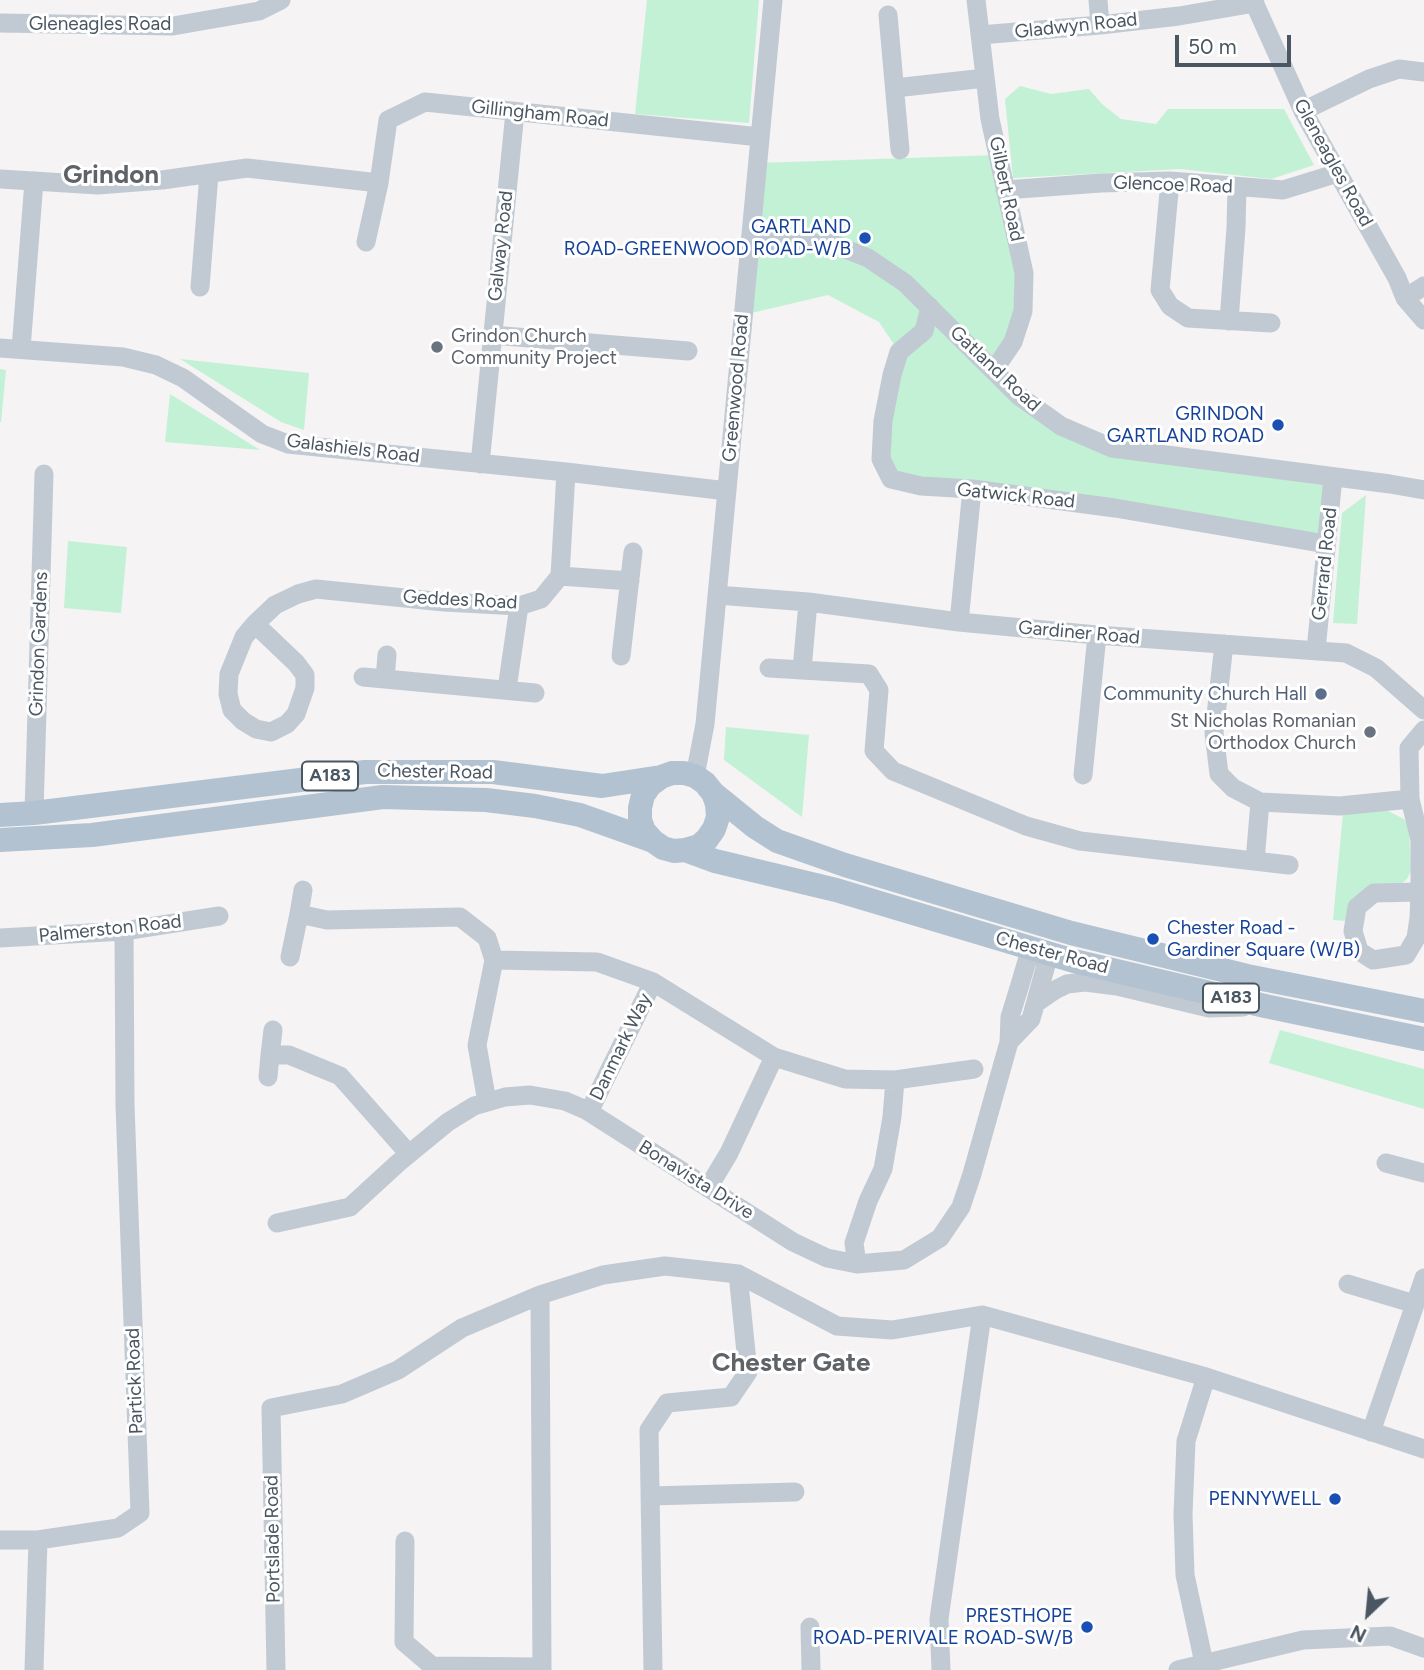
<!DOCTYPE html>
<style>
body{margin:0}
#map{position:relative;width:1424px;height:1670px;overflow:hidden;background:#f5f3f3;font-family:Figtree,sans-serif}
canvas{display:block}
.north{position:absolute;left:1333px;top:1579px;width:70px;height:70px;-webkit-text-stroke:5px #fff;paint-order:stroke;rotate:206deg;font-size:19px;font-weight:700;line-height:28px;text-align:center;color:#4a5661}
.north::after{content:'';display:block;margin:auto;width:24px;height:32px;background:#4a5661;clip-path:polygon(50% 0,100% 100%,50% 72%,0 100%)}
.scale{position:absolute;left:1175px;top:35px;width:116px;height:32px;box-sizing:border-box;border:4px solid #4a5661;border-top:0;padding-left:9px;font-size:21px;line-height:24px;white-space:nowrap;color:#4a5661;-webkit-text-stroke:5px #fff;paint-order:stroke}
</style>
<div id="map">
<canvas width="1424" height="1670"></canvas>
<div class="north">N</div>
<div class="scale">50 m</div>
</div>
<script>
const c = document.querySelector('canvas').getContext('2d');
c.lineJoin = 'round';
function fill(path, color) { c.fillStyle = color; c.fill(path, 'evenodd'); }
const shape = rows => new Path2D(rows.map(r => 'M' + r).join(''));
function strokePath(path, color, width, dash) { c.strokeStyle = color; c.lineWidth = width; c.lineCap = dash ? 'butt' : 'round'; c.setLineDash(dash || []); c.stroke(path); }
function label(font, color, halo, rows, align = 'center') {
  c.font = font + ' Figtree,sans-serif'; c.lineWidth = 6; c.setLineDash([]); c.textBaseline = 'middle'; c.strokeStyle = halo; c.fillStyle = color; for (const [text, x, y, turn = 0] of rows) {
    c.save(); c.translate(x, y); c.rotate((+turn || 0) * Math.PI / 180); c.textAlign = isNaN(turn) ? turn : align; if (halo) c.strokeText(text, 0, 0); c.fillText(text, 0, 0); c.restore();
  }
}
const green = shape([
 [647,0,759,0,749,123,635,114],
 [1020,86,1051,94,1089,89,1102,104,1121,119,1156,124,1168,109,1284,109,1314,165,1271,179,1180,169,1013,178,1005,99],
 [998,155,1023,311,994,369,1019,396,1112,448,1333,477,1326,544,891,479,881,459,899,352,879,322,828,295,743,315,758,163],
 [180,359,309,373,304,430,281,422],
 [0,369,6,370,1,422,0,422],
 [170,394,260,450,165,442],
 [1366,495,1357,624,1333,623,1342,513],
 [68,541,127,547,121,613,64,608],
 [726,727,809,735,802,817,724,760],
 [1386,810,1404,819,1409,826,1411,871,1407,879,1401,884,1346,921,1333,920,1343,813],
 [1280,1030,1424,1069,1424,1109,1269,1063]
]);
const minor = shape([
 [976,0,990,119,1024,273,1023,311,1013,342,994,370],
 [1098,0,1100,25],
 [1253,0,1303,111,1397,278,1405,298,1424,320],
 [888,15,900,150],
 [0,23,173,26,259,11,281,0],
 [980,35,1100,25,1179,16,1255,3],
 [895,88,985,78],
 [1303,111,1369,79,1399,69,1424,72],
 [0,179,98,185,162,180,247,168,379,183,388,120,425,102,760,137],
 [1170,181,1160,290,1170,306,1188,318,1271,323],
 [1005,190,1101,183,1170,181,1283,190,1338,173],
 [750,241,833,244,868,258,905,283,1019,396,1061,426,1112,448,1390,484,1424,490],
 [366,242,379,183],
 [200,287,209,174],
 [1405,298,1424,286],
 [930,307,924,331,899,352,892,375,883,421,881,459,891,479,921,486,972,489,1115,508,1326,544],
 [1229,321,1236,228,1237,187],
 [492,335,688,351],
 [0,348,123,357,156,365,183,378,262,434,288,444,566,472,727,491],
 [21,349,34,181],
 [480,464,515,112],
 [560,576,630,581],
 [717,595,808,602,959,622,1097,635,1346,653,1376,668,1424,710],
 [959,622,972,489],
 [255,624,296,663,305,675,305,688,296,714,287,724,271,732,256,729,243,721,232,710,228,694,229,674,244,637,255,624,275,605,298,594,316,589,444,602,519,606,541,599,560,576,566,472],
 [1224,644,1214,733,1219,774,1233,788,1260,802,1340,806,1410,799],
 [1316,650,1333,477],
 [621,656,633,552],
 [769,668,869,674,879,690,874,751,893,771,1026,826,1080,841,1289,865],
 [802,670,808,602],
 [363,677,385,679,387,655],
 [385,679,535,693],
 [507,689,519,606],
 [1083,775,1097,635],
 [695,776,705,724,773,0],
 [34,813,44,474],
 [1255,861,1260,802],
 [303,890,299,914,327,920,460,917,487,938,494,960,477,1045,487,1102],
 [1420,892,1374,893,1357,907,1353,931,1359,951,1373,960,1406,955,1416,938,1419,918,1420,892,1420,840,1410,799,1409,748,1424,730],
 [0,938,124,931,219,916],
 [290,957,299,914],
 [494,960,597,962,653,982,774,1057,845,1079,895,1080,974,1069],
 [1036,1003,1055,990,1067,984,1085,982,1117,986,1209,1008,1243,1007],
 [273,1030,270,1055,289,1055,340,1076,409,1154],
 [268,1077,270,1055],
 [589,1112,653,982],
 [1386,1163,1424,1173],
 [708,1188,729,1153,774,1057],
 [277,1223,350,1207,398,1163,448,1122,474,1106,505,1097,530,1095,565,1101,586,1110,793,1242,827,1258,857,1264,904,1260,940,1238,961,1207,972,1174,1009,1042,1010,1017,1019,988,1027,961,1038,951,1046,965,1031,1019,1009,1042],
 [857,1264,854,1243,868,1201,883,1169,892,1117,895,1080],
 [1348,1284,1415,1304],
 [540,1295,542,1670],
 [1371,1432,1424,1278],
 [650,1496,795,1492],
 [0,1540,38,1540,118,1528,140,1513,125,1105,124,931],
 [405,1541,404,1642,432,1666,542,1667],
 [810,1627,811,1670],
 [1204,1663,1185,1575,1183,1514,1186,1441,1206,1377],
 [34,1670,38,1540],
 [276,1670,271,1408,342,1394,398,1370,462,1328,540,1295,603,1275,665,1266,738,1274,837,1326,892,1330,982,1315,1206,1377,1424,1449],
 [653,1670,649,1430,667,1403,731,1397,748,1372,738,1274],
 [941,1670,939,1619,982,1315],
 [1178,1670,1303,1640,1390,1636,1424,1648]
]);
const major = shape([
 [0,815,34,813,365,772,493,772,602,786,661,777,672,773,684,773,695,776,705,783,713,793,755,827,777,841,845,865,1071,933,1247,976,1424,1011],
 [0,840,92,835,383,797,486,800,535,806,580,815,653,841,663,848,674,851,685,850,699,846,707,839,714,829,718,817,717,804,713,793],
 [653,841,644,831,640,820,640,808,643,795,650,785,661,777],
 [685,850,715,861,836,890,1074,961,1265,1006,1424,1039]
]);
const markers = [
 [865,238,7,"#1a4fb4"],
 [437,347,7,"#6b7280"],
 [1278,425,7,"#1a4fb4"],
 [1321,694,7,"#5c6f8a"],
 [1370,732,7,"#6b7280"],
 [1153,939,7,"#1a4fb4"],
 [1335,1499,7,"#1a4fb4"],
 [1087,1627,7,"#1a4fb4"]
];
const shields = [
 [330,776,56],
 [1231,998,56]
];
const shieldNames = [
 ["A183",330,776],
 ["A183",1231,998]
];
const streetNames = [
 ["Gleneagles Road",100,24],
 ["Gladwyn Road",1076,26,-6],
 ["Gillingham Road",540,114,6],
 ["Gleneagles Road",1333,163,61],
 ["Glencoe Road",1173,185,2],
 ["Gilbert Road",1006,189,78],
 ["Galway Road",501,246,-84],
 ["Gatland Road",995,369,43],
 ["Greenwood Road",736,388,-85],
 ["Galashiels Road",353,449,7],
 ["Gatwick Road",1016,496,6],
 ["Gerrard Road",1325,564,-84],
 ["Geddes Road",460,600,3],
 ["Gardiner Road",1079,633,5],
 ["Grindon Gardens",39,644,-88],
 ["Chester Road",435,772,1],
 ["Palmerston Road",110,929,-6],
 ["Chester Road",1052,953,15],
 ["Danmark Way",621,1047,-64],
 ["Bonavista Drive",696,1180,32],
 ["Partick Road",135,1381,-92],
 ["Portslade Road",273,1539,-91]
];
const transitNames = [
 ["GARTLAND",851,227],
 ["ROAD-GREENWOOD ROAD-W/B",851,249],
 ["GRINDON",1264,414],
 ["GARTLAND ROAD",1264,436],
 ["Chester Road -",1167,928,"left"],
 ["Gardiner Square (W/B)",1167,950,"left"],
 ["PENNYWELL",1321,1499],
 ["PRESTHOPE",1073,1616],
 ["ROAD-PERIVALE ROAD-SW/B",1073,1638]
];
const worshipNames = [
 ["Grindon Church",451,336],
 ["Community Project",451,358],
 ["St Nicholas Romanian",1356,721,"right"],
 ["Orthodox Church",1356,743,"right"]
];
const serviceNames = [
 ["Community Church Hall",1307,694]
];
const districtNames = [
 ["Grindon",111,175],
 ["Chester Gate",791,1363]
];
fill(green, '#c3f1d5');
strokePath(minor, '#c1cad2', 19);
strokePath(major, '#b3c2d1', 24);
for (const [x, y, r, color] of markers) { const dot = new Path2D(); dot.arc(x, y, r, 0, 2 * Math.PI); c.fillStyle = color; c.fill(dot); strokePath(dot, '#fff', 2.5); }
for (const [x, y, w] of shields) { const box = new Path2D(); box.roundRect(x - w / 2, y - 14.5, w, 29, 5); c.fillStyle = '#fff'; c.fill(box); strokePath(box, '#4a5661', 2); }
label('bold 18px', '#4a5661', null, shieldNames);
label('19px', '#4a5661', '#fff', streetNames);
label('19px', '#164399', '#fff', transitNames, 'right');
label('19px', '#5b616d', '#fff', worshipNames, 'left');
label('19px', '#4e5e75', '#fff', serviceNames, 'right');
label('bold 26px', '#5f6368', '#fff', districtNames);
</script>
